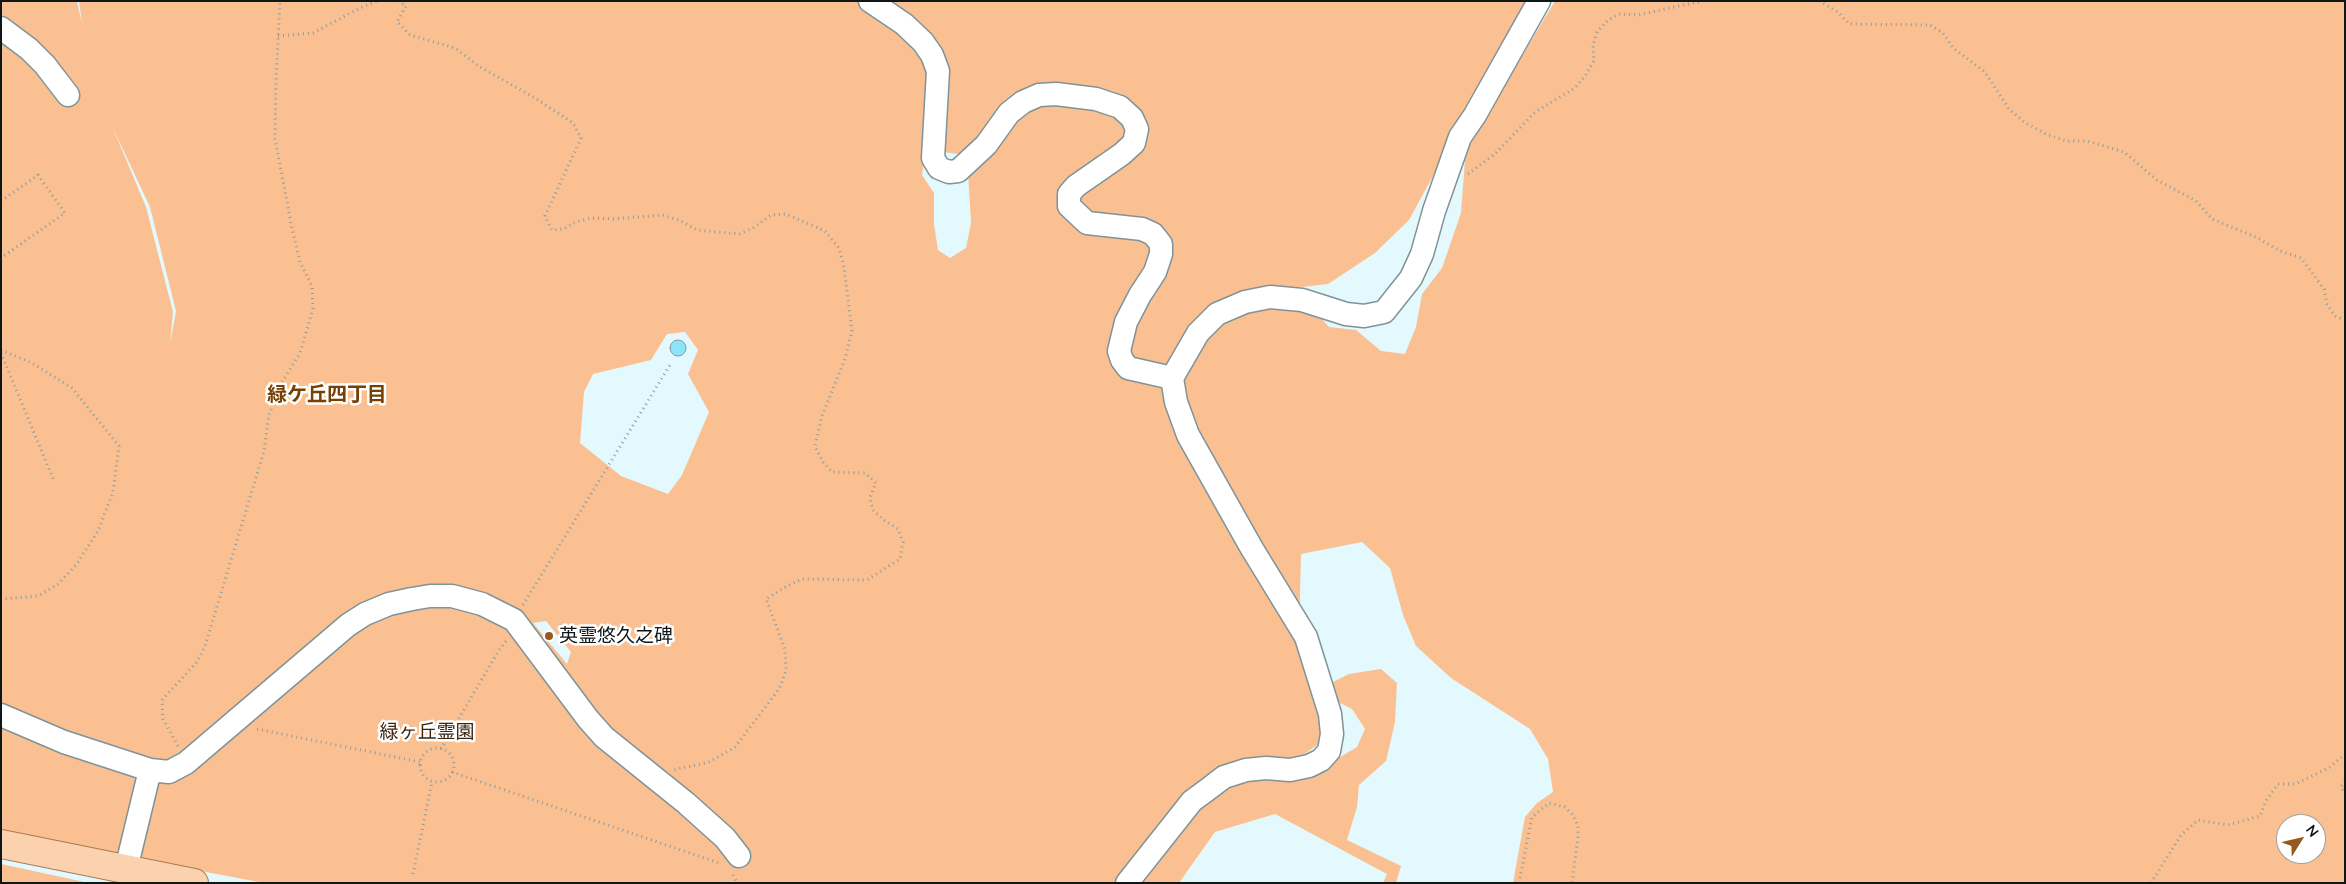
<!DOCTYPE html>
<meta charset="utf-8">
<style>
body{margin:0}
#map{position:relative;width:2346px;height:884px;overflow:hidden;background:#e3f9fe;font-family:Mulish,sans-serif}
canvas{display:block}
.frame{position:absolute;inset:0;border:2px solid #0f1618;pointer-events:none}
.north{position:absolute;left:2276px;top:814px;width:50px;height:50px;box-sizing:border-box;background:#fff;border:1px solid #9fa2a3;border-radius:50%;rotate:54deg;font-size:14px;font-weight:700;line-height:20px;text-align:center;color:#0f1618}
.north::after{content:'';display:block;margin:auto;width:18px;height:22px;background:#96591d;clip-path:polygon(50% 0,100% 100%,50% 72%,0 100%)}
</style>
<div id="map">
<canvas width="2346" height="884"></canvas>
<div class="frame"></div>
<div class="north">N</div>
</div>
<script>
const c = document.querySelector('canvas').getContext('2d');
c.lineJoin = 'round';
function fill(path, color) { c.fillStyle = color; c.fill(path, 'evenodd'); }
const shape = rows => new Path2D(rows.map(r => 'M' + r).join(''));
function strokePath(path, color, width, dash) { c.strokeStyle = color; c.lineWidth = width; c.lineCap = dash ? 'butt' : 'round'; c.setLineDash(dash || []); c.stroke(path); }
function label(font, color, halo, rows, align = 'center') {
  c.font = font + ' Mulish,"Noto Sans JP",sans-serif'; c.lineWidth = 5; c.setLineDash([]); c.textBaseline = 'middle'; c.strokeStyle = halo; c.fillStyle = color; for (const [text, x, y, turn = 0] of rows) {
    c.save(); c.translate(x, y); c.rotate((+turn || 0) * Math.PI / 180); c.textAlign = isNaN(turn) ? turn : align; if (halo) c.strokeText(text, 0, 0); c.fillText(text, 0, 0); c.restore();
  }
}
const green = shape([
 [1,1,77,1,82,24,79,1,1528,1,1409,220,1375,253,1328,284,1294,288,1329,327,1356,330,1381,351,1405,354,1416,327,1422,294,1442,268,1461,213,1465,160,1471,141,1555,1,2345,1,2345,883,1513,883,1525,817,1537,803,1553,792,1548,759,1530,729,1451,678,1416,646,1403,615,1390,568,1362,542,1301,554,1299,638,1323,661,1333,682,1349,674,1381,669,1397,683,1395,722,1386,761,1359,785,1357,807,1347,840,1401,866,1396,883,1383,883,1387,874,1275,814,1215,832,1179,883,264,883,1,833],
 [112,126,150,207,176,311,170,344,173,312,146,207],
 [942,152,967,155,971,223,966,248,950,258,938,250,934,224,934,193,922,175,925,156],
 [685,332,698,350,688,374,709,412,682,475,668,494,621,476,580,443,584,392,593,374,651,360,667,334],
 [546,621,571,652,567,664,533,623],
 [1334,700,1352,709,1365,729,1357,747,1320,769,1296,760,1320,743],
 [2286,824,2316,824,2316,854,2286,854],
 [1,864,89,883,1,883]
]);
const building = shape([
 '670 348a8 8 0 1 1 16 0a8 8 0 1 1-16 0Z'
]);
const path = shape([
 [398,1,406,6,397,22,410,35,455,48,480,67,535,98,573,123,581,138,545,216,552,230,564,229,576,222,591,218,612,219,662,215,679,220,697,230,739,234,753,228,771,215,786,214,825,231,839,248,844,267,852,331,845,359,822,416,815,447,823,462,832,472,865,473,876,483,870,497,873,510,884,520,898,529,903,542,900,559,867,580,802,579,787,586,766,599,785,649,786,671,779,689,735,747,709,762,674,770],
 [1819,1,1838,12,1849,24,1930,25,1943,33,1953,48,1985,72,2009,109,2024,122,2046,134,2066,141,2087,141,2124,152,2157,180,2196,201,2212,219,2258,238,2280,251,2301,258,2324,289,2327,304,2335,316,2345,320],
 [278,36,313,33,360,8,377,1],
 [1468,174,1495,154,1535,112,1575,88,1585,76,1594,61,1593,45,1597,32,1608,20,1619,14,1638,15,1702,1],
 [1,201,38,175,65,213,1,258],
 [1,350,32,363,72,388,119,446,113,492,98,531,76,565,58,584,38,596,1,599],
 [1,353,54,481],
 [523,605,670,365],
 [257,729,420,762],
 [178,746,163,719,162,700,197,662,205,646,264,451,269,415,281,384,300,353,313,309,312,286,300,262,292,228,275,139,276,80,280,1],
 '420 765a17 17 0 1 1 34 0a17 17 0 1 1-34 0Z',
 [441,749,499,650,507,640],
 [452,772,719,863],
 [2345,781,2341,787,2345,793],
 [413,874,432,782],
 [733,875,737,883],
 [1519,883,1532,817,1549,803,1565,807,1573,815,1578,825,1578,838,1572,883],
 [2151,883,2181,835,2198,820,2228,825,2260,816,2266,801,2278,784,2295,784,2329,768,2343,756,2345,757]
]);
const minor = shape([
 [870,1,904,24,923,42,932,55,938,71,933,158,939,168,949,172,958,171,986,145,1009,113,1023,102,1039,95,1056,94,1096,99,1120,107,1132,118,1137,129,1134,143,1122,154,1076,186,1069,194,1069,206,1087,223,1142,229,1153,234,1161,244,1161,254,1155,272,1140,295,1126,322,1119,351,1122,360,1128,368,1172,378],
 [1,28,29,49,45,65,68,95],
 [1,715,64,742,150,770,169,772,186,763,348,625,365,614,389,604,412,599,430,596,452,596,482,604,514,620,588,719,604,737,686,803,725,838,739,856],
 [126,869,150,770],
 [1127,883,1192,801,1207,790,1224,777,1246,770,1266,768,1290,770,1309,766,1321,760,1329,751,1332,734,1330,714,1306,637,1251,547,1188,435,1176,402,1172,378,1198,333,1217,314,1245,302,1270,297,1302,300,1346,314,1364,316,1384,312,1411,278,1422,254,1434,211,1460,137,1475,115,1539,1]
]);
const major = shape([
 [1,844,194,883]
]);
const markers = [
 [549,636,5,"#96591d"]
];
const poiNames = [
 ["英霊悠久之碑",559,636]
];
const parkNames = [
 ["緑ヶ丘霊園",427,732]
];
const neighbourhoodNames = [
 ["緑ケ丘四丁目",327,395]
];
fill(green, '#fac091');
fill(building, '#8ae4fa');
strokePath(building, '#879a9f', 1);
strokePath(minor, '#7f9398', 25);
strokePath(major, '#a67b56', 30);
strokePath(path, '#8c9c9f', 3, [1, 4]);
strokePath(minor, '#fff', 22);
strokePath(major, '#fbd1ae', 28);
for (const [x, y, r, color] of markers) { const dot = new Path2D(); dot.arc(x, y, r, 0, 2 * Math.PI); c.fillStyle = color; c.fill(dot); strokePath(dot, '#fff', 2); }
label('19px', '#0f1618', '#fff', poiNames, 'left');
label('19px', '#3d2510', '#fff', parkNames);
label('bold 20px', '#774103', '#fff', neighbourhoodNames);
</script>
